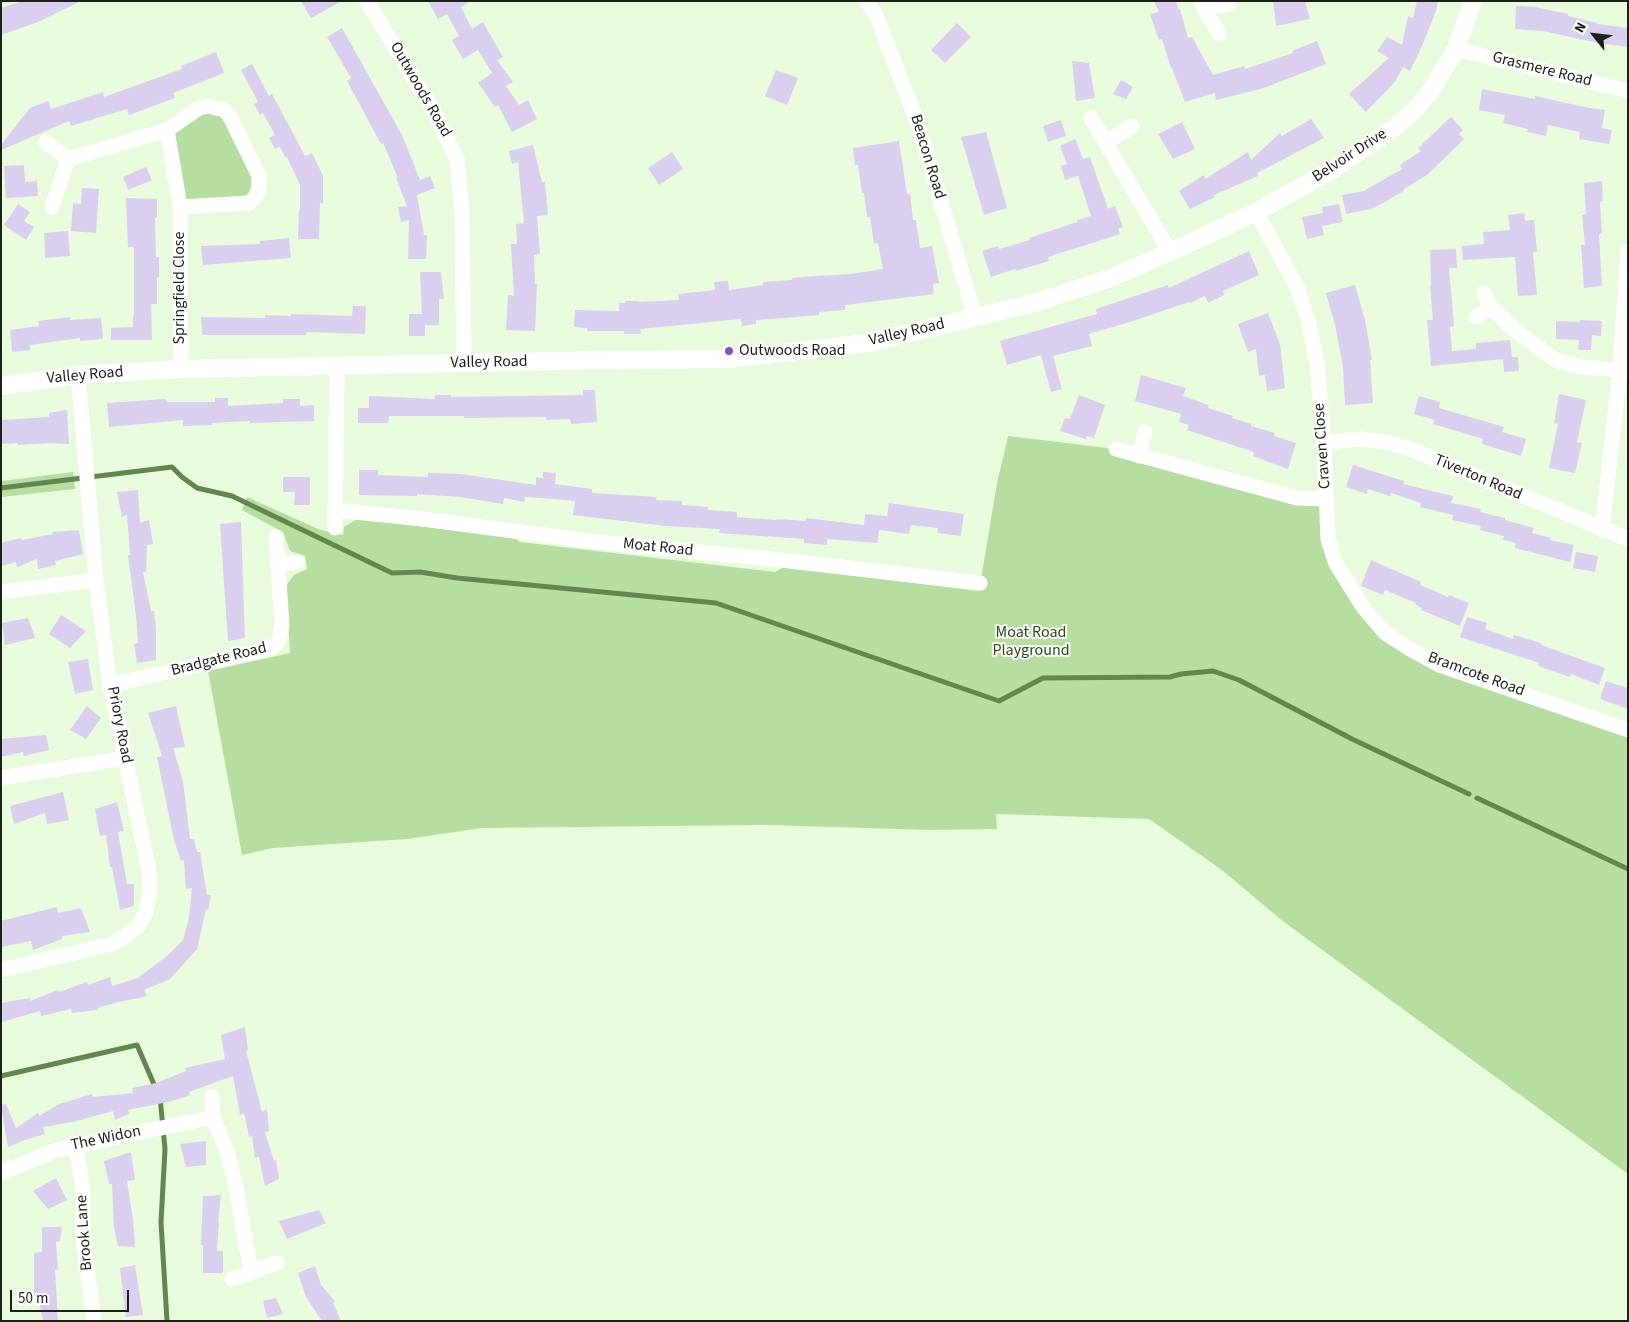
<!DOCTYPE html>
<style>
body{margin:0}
#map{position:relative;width:1629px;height:1322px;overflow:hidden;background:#e8fcdd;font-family:"Source Sans 3",sans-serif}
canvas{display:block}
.frame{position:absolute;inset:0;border:2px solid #1a2116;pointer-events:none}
.north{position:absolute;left:1569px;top:10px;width:50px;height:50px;-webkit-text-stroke:4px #fff;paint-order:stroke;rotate:299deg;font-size:14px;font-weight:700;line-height:20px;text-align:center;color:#1a2116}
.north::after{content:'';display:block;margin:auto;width:18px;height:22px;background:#1a2116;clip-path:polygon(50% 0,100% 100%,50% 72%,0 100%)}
.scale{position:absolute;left:10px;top:1290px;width:119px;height:22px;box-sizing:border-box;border:2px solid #1a2116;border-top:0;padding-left:6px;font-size:15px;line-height:18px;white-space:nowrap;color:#1a2116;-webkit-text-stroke:4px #fff;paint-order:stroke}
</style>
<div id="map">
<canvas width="1629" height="1322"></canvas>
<div class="frame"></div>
<div class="north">N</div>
<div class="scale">50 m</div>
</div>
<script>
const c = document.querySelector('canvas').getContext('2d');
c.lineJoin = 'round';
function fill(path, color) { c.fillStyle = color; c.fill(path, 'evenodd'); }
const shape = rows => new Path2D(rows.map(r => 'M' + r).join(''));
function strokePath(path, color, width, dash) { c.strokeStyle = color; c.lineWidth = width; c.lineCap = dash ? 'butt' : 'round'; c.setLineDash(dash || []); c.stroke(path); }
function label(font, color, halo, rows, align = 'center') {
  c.font = font + ' "Source Sans 3",sans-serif'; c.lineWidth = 4; c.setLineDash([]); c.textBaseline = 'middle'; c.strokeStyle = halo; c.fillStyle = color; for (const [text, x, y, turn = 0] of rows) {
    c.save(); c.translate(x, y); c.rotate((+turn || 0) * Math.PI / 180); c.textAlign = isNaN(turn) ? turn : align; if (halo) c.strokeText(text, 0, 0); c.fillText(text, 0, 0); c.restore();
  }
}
const green = shape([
 [216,107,255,165,256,196,180,207,167,130],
 [1008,436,1116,449,1327,499,1328,540,1357,597,1405,646,1628,729,1628,1174,1280,919,1222,870,1149,819,996,814,997,829,930,830,766,825,482,828,407,839,273,848,242,855,208,671,290,653,286,586,294,575,307,569,305,556,290,551,283,532,242,510,247,497,318,529,343,535,344,527,357,519,515,537,520,542,775,572,784,567,979,591,997,483],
 [73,472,75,489,1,497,1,481]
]);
const stream = shape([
 [1,488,172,467,182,477,197,488,232,496,392,573,420,572,457,578,716,603,999,701,1043,678,1170,677,1181,674,1213,671,1239,680,1354,740,1469,794],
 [1477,798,1628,869],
 [1,1076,137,1045,156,1089],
 [160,1097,165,1149,161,1222,167,1321]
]);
const building = shape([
 [23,1,81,1,38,22,1,35,1,8],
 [301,1,342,1,311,18],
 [428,1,471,1,461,7,472,29,483,22,503,57,497,60,513,82,506,86,519,105,528,100,537,119,512,132,498,105,495,107,478,83,492,73,478,50,463,59,452,40,459,36,447,14,438,19],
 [1154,1,1176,1,1178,9,1180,9,1188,38,1192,37,1213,75,1244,66,1245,69,1293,53,1292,51,1317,41,1326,64,1261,89,1216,100,1215,93,1185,102,1172,68,1171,68,1162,39,1159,40,1150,14,1159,12],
 [1273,1,1305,1,1310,19,1276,26],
 [1417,1,1438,1,1436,11,1422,46,1410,71,1403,67,1394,83,1366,112,1349,94,1389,58,1377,51,1387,37,1402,45,1408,16,1413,18],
 [1516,6,1535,7,1568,14,1568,16,1597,23,1597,24,1628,28,1628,47,1598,43,1543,31,1515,29],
 [957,23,971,37,945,63,931,50],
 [342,28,402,135,420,180,430,176,435,188,417,195,424,235,427,235,426,259,408,259,409,220,401,222,398,207,407,206,396,178,398,178,383,143,381,144,347,81,351,78,327,37],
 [216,52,224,73,173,93,175,98,129,115,127,109,71,126,69,121,1,150,1,145,30,108,48,101,51,109,103,92,104,97,182,69,181,66],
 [1072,61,1089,63,1095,98,1076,101],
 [252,64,269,96,272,94,305,156,312,153,323,176,323,203,320,203,319,239,298,239,299,210,300,210,300,185,287,157,285,157,280,147,275,149,269,138,275,135,263,113,260,115,254,104,258,102,241,70],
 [776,70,798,78,787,105,765,96],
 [1121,80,1133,87,1126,99,1113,94],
 [1482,89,1535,99,1535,96,1584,107,1605,110,1602,128,1612,130,1609,144,1579,139,1580,132,1548,125,1546,136,1527,132,1528,129,1503,123,1505,115,1479,110],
 [1451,117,1463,130,1459,134,1464,139,1427,175,1403,190,1404,191,1372,209,1346,214,1342,195,1364,191,1402,169,1400,165,1421,151,1418,148],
 [1311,119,1324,138,1257,173,1258,176,1214,195,1215,197,1190,209,1179,191,1204,175,1205,179,1248,152,1251,160,1280,133,1282,136],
 [1061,120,1066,136,1048,142,1043,126],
 [1182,122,1195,149,1173,159,1158,134],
 [986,132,1007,208,984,215,961,137],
 [1075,139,1083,159,1090,157,1108,209,1115,206,1123,227,1118,229,1120,234,1048,257,1049,261,1016,271,1015,269,991,277,982,251,998,246,999,249,1030,240,1029,238,1077,222,1077,220,1091,216,1078,176,1065,180,1061,166,1067,164,1060,146],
 [899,141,907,194,910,194,913,220,916,220,920,248,932,246,939,283,933,284,934,294,845,305,845,310,819,312,819,315,797,317,756,320,756,324,742,326,741,319,640,329,641,334,624,334,624,331,587,331,587,328,574,327,575,310,619,311,619,303,625,303,625,301,639,301,639,302,679,300,678,294,715,290,714,282,728,281,729,290,763,285,763,282,792,280,792,278,814,276,851,274,883,269,878,243,874,244,870,217,867,217,864,193,862,193,858,165,855,165,853,148],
 [533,145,542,182,545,182,548,215,537,216,540,254,534,255,535,284,537,284,535,331,506,330,508,295,514,296,511,244,517,244,516,224,524,223,518,162,512,164,509,151],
 [672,152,683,169,659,185,648,168],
 [24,165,25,182,37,181,38,196,6,198,4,166],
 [146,167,152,180,128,190,123,177],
 [1602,181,1603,201,1600,202,1602,233,1599,234,1602,286,1584,288,1581,245,1585,245,1582,215,1586,214,1584,183],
 [82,188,99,189,96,233,71,231,73,203,81,204],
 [126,198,157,199,157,218,155,218,156,257,159,257,159,277,157,277,157,304,151,304,152,340,111,340,111,328,133,327,133,316,134,316,134,247,128,247],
 [18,204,30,212,24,221,34,227,26,240,4,225],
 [1339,204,1343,222,1322,226,1324,235,1307,239,1302,217,1323,213,1322,207],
 [1524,213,1525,221,1534,220,1537,252,1533,252,1537,295,1518,296,1515,257,1463,260,1462,246,1484,244,1483,232,1510,230,1508,215],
 [68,231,70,256,45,258,44,233],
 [289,238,291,258,203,265,201,246,260,244,260,241],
 [1456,249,1457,268,1449,268,1454,326,1450,327,1452,351,1476,349,1476,343,1510,340,1512,357,1518,357,1519,371,1504,372,1503,359,1431,366,1427,320,1433,320,1430,286,1431,286,1430,250],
 [1249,251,1259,275,1223,291,1224,295,1208,303,1205,296,1190,303,1189,302,1133,321,1089,334,1092,346,1053,356,1062,389,1051,392,1041,355,1007,365,1000,341,1097,314,1096,309,1168,285,1169,288],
 [420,272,441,272,444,299,439,299,439,325,425,325,425,336,409,336,409,314,422,314],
 [1355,285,1365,320,1372,360,1370,360,1373,403,1345,405,1343,367,1335,325,1326,293],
 [353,306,366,306,365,334,306,332,306,335,202,335,201,317,265,318,265,315,291,316,291,314,352,316],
 [1268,313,1280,344,1285,388,1267,391,1265,375,1259,376,1256,349,1248,352,1238,324],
 [70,317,70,320,101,318,103,339,80,341,80,338,30,345,30,350,12,352,10,330,39,326,38,321],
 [1580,320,1602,321,1601,336,1592,335,1591,350,1578,350,1579,340,1556,339,1556,321,1580,322],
 [1141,375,1186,388,1183,396,1209,405,1208,408,1233,416,1232,418,1251,424,1251,426,1275,433,1274,436,1296,443,1288,469,1253,456,1254,452,1187,430,1189,425,1179,422,1181,414,1135,401],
 [583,390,595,390,597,422,571,424,570,419,546,420,546,417,464,418,464,416,389,416,388,423,358,423,358,408,369,408,369,396,435,399,435,395,451,395,451,397,583,395],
 [1559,394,1586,400,1577,442,1582,443,1575,473,1549,468,1558,424,1554,423],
 [1079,395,1105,405,1094,438,1086,436,1086,439,1060,431,1065,418,1070,419],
 [1419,396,1440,402,1439,408,1504,427,1502,432,1526,439,1521,456,1482,444,1483,439,1433,424,1435,420,1414,414],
 [215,398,228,398,228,406,283,403,283,399,300,399,300,406,314,405,314,421,250,423,250,421,212,423,212,425,183,426,183,420,109,427,107,403,166,399,167,402,215,402],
 [67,410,69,444,51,443,18,445,17,443,1,444,1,420,49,417,49,413],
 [1353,465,1404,481,1403,484,1453,496,1451,503,1481,509,1480,512,1505,518,1505,520,1534,528,1532,533,1551,538,1550,540,1574,545,1570,562,1515,548,1516,543,1503,540,1504,536,1480,530,1481,526,1452,520,1453,515,1420,507,1421,503,1391,493,1390,496,1368,489,1367,494,1346,487],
 [359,470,378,470,378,475,428,477,428,473,460,474,536,485,536,477,543,478,543,472,556,473,555,484,592,489,592,493,657,497,656,500,682,501,682,505,708,507,708,510,737,512,737,517,776,520,777,519,806,521,806,518,864,525,865,514,887,516,889,503,964,514,961,536,937,533,938,528,911,525,909,534,879,530,878,543,827,539,827,545,804,543,804,539,719,533,720,529,665,526,573,515,575,501,554,499,525,497,524,502,504,498,503,504,460,497,417,494,417,496,359,495],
 [283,477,310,477,310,505,294,505,295,492,283,492],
 [138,490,140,523,149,520,153,544,147,545,146,572,143,572,151,611,154,611,156,629,156,660,137,663,134,644,138,643,136,616,128,555,130,555,127,515,122,517,117,492],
 [241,522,245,638,228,641,220,524],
 [79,530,83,554,55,561,56,565,38,569,37,559,17,567,16,562,1,566,1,543,21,538,22,540,53,534,52,532],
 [1576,552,1598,556,1595,572,1573,568],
 [1371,560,1421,582,1420,585,1448,597,1449,595,1469,603,1460,626,1421,610,1422,608,1415,604,1416,603,1385,590,1383,595,1361,586],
 [61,615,86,631,70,648,49,634],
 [1467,617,1487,623,1485,629,1513,639,1514,635,1541,643,1541,645,1605,668,1599,685,1571,674,1570,677,1538,666,1539,663,1460,637],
 [28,618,35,638,5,645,2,623],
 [88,659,93,690,75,694,68,662],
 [1606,681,1628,688,1628,709,1600,699],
 [87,706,101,718,86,739,70,730],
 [176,706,185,747,173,748,183,781,190,839,194,839,197,852,200,852,207,895,211,895,208,910,206,909,197,949,170,979,144,990,147,996,115,1003,97,1008,98,1010,72,1013,71,1009,41,1016,40,1011,1,1022,1,1003,30,998,30,1001,58,990,59,992,87,982,88,985,110,977,112,986,138,978,168,955,183,940,189,918,192,888,186,889,184,860,181,861,174,840,157,757,162,756,148,713],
 [46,735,49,750,24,756,23,752,1,757,1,739],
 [63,792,69,820,47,824,45,813,14,824,10,806],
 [117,802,124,831,118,832,127,884,134,884,134,906,120,910,112,867,110,867,106,835,100,836,95,809],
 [57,907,58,913,81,908,90,932,62,936,62,939,33,950,31,941,1,947,1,921],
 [245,1027,248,1050,246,1051,262,1112,267,1109,269,1131,265,1132,274,1161,276,1160,279,1179,265,1186,259,1157,255,1158,252,1136,249,1137,244,1113,240,1115,233,1076,189,1092,190,1095,173,1101,128,1110,129,1114,115,1120,113,1111,73,1122,43,1127,45,1134,22,1141,8,1147,1,1105,6,1104,16,1128,38,1113,39,1116,59,1104,92,1094,93,1097,133,1093,132,1088,156,1083,186,1071,185,1068,225,1059,221,1035],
 [206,1141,206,1165,186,1167,180,1144],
 [131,1152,135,1180,127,1181,133,1219,135,1247,118,1246,114,1228,112,1184,109,1184,104,1161],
 [56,1178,67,1200,48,1209,33,1191],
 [221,1195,218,1223,219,1223,217,1251,223,1251,223,1273,203,1273,203,1245,201,1245,203,1196],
 [319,1210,326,1223,287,1239,279,1221],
 [42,1227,62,1227,60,1241,56,1242,58,1270,55,1270,58,1321,43,1321,38,1296,34,1296,34,1253,42,1252],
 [135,1265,143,1315,126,1317,120,1268],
 [315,1266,321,1285,335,1301,333,1303,341,1321,322,1321,306,1297,298,1273],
 [276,1298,283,1314,267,1318,263,1301]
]);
const minor = shape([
 [367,1,433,110,457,159,462,210,464,364],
 [866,1,876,15,917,121,975,317],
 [1200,1,1219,34],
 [1204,9,1229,4],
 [1456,49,1628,91],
 [1091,118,1170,252],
 [167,130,199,108,208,106,224,110,229,115,259,176,259,187,256,196,249,203,180,207],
 [46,142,68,159,52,207],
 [1107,142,1132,126],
 [68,159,167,130,180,207,181,369],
 [1256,212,1297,287,1308,319,1317,364,1324,442,1328,540,1336,564,1363,607,1385,633,1410,649,1439,665,1628,730],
 [1484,293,1491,307,1517,332,1556,360,1581,367,1620,370],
 [1476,317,1491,307],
 [1324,442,1360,439,1386,442,1410,449,1628,539],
 [1116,449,1297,498,1327,499],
 [1139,456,1145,432],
 [335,510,423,519,597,542,781,560,980,583],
 [335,528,337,365],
 [1602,530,1620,370,1628,251],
 [278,564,297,562],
 [1,592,96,580],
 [110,685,269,649,279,641,282,626,276,537],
 [1,778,125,758],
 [1,970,112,944,127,935,139,925,146,912,149,895,150,876,110,685,96,580,78,375],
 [212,1097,213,1117,227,1152,236,1188,251,1272],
 [75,1145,83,1189,83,1237,94,1321],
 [1,1173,53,1151,213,1117],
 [232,1279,277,1263]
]);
const tertiary = shape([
 [1,386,78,375,181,369,606,360,730,359,868,343,1034,303,1108,279,1170,252,1256,212,1332,170,1391,130,1413,112,1430,92,1456,49,1473,1]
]);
const markers = [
 [729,351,5,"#854fc6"]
];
const streetNames = [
 ["Grasmere Road",1542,70,14],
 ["Outwoods Road",420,90,60],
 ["Belvoir Drive",1350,156,-33],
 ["Beacon Road",927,157,73],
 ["Springfield Close",180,288,-90],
 ["Valley Road",907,333,-13],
 ["Valley Road",489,363,-1],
 ["Valley Road",85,376,-5],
 ["Craven Close",1323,446,-94],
 ["Tiverton Road",1478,478,23],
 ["Moat Road",658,548,6],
 ["Bradgate Road",219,660,-14],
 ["Bramcote Road",1476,675,20],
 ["Priory Road",119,725,79],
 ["The Widon",106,1139,-12],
 ["Brook Lane",85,1233,-94]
];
const poiNames = [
 ["Outwoods Road",739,351]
];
const parkNames = [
 ["Moat Road",1031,633],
 ["Playground",1031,651]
];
fill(green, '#b6dea1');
strokePath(stream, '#62864d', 5);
fill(building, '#dacfef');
strokePath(minor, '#fff', 15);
strokePath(tertiary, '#fff', 18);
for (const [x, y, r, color] of markers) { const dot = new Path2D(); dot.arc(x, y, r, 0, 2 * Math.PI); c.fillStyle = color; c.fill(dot); strokePath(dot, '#fff', 2); }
label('16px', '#1a2116', '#fff', streetNames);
label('16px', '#1a2116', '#fff', poiNames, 'left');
label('16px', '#2b4a16', '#fff', parkNames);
</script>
